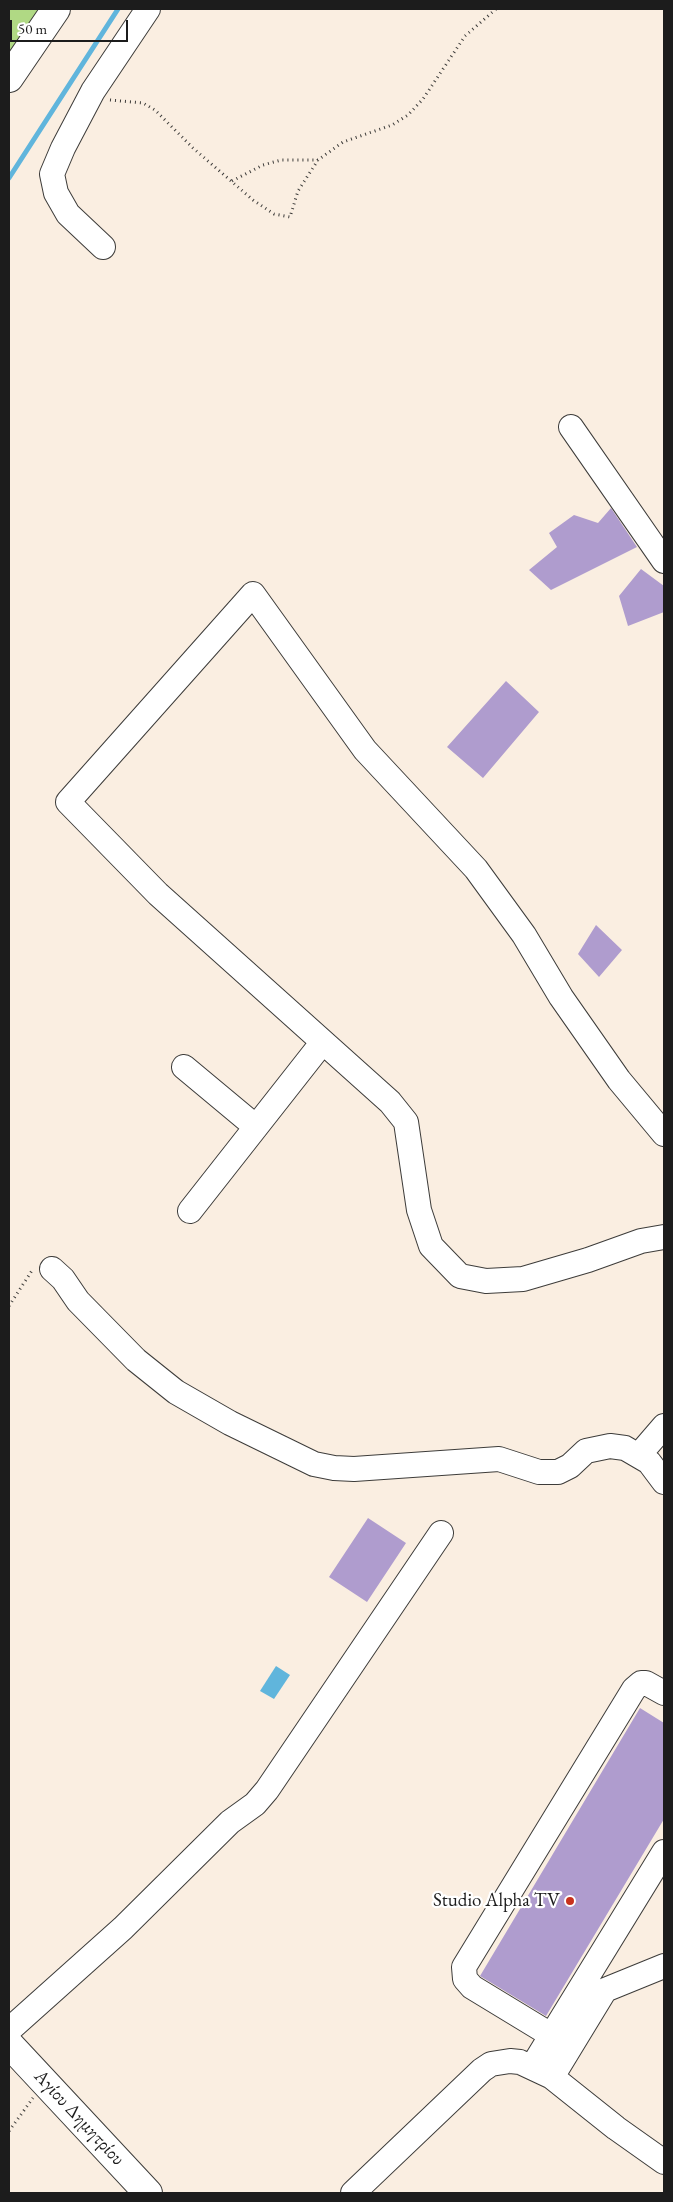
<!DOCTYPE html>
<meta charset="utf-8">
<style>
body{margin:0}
#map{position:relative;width:673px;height:2202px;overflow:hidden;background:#faeee1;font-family:"EB Garamond",serif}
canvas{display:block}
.frame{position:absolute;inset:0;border:10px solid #1c1c1c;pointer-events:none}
.scale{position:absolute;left:10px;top:20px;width:118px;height:22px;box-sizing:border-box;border:2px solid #1c1c1c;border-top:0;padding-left:6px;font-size:15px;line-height:18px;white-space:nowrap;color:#1c1c1c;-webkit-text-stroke:4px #fff;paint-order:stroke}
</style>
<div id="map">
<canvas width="673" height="2202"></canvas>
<div class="frame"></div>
<div class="scale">50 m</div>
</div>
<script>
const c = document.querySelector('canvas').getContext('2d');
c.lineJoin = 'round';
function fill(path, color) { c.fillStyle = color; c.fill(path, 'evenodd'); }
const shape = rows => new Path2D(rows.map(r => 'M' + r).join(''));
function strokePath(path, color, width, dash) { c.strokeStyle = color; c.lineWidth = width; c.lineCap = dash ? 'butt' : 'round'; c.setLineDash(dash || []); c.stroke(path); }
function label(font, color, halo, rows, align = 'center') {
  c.font = font + ' "EB Garamond",serif'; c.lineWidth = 4.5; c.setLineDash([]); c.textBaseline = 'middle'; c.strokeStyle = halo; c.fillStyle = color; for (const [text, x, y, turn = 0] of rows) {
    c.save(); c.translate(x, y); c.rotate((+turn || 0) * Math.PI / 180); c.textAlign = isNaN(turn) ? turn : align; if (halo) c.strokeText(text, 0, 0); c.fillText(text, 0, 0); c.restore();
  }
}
const green = shape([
 [9,9,40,9,9,55]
]);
const water = shape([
 [276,1666,290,1675,274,1699,260,1691]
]);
const stream = shape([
 [9,178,118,9]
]);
const building = shape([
 [611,508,637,547,551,590,529,570,557,547,549,533,574,515,598,523],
 [641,569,664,586,664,612,628,626,619,596],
 [506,681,539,712,483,778,447,747],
 [596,925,622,950,599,977,578,954],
 [368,1518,406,1543,367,1602,329,1577],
 [640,1708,664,1723,664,1819,546,2016,480,1976]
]);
const path = shape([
 [110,100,143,103,155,110,193,148,253,200,274,214,290,217,298,191,318,160,343,142,392,125,408,115,423,99,465,36,496,9],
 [232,181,263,165,281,160,318,160],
 [9,1306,33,1269],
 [9,2131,33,2098]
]);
const minor = shape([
 [103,247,68,214,56,193,52,174,63,148,93,91,148,9],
 [571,427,664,561],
 [184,1067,256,1127],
 [664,1134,619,1080,561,997,524,935,476,869,365,750,253,594,68,802,158,894,390,1102,406,1122,419,1210,431,1246,460,1276,486,1281,523,1279,588,1260,641,1241,664,1237],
 [190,1211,322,1043],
 [52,1269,63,1279,78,1301,136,1360,176,1392,230,1423,314,1464,334,1468,354,1469,499,1459,539,1472,558,1472,570,1466,586,1451,610,1446,625,1448,649,1462,664,1482],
 [639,1455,664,1426],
 [9,2030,123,1928,230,1822,255,1804,267,1790,441,1533],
 [551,2035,472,1987,465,1979,464,1967,634,1689,641,1683,646,1683,664,1693],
 [532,2067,664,1852],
 [552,2077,616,2128,664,2162],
 [353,2193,482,2070,491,2064,510,2061,520,2062,552,2077,605,1990,664,1966]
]);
const major = shape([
 [9,2044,148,2193]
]);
const highway = shape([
 [9,78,56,9]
]);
const markers = [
 [570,1901,5,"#c8321e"]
];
const poiNames = [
 ["Studio Alpha TV",560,1901]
];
const streetNames = [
 ["Αγίου Δημητρίου",79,2118,47]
];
fill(green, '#b0d984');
fill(water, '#60b5dc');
strokePath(stream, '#60b5dc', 5);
fill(building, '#af9cce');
strokePath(minor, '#3d3c3a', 26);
strokePath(major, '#3d3c3a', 30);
strokePath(highway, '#3d3c3a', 30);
strokePath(path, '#3d3c3a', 3, [1, 4]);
strokePath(minor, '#fff', 24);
strokePath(major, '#fff', 28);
strokePath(highway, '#fff', 28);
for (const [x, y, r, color] of markers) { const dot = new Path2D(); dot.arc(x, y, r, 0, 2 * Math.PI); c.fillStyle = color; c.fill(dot); strokePath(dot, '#fff', 2); }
label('19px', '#1c1c1c', '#fff', poiNames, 'right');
label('19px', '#1c1c1c', '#fff', streetNames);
</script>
